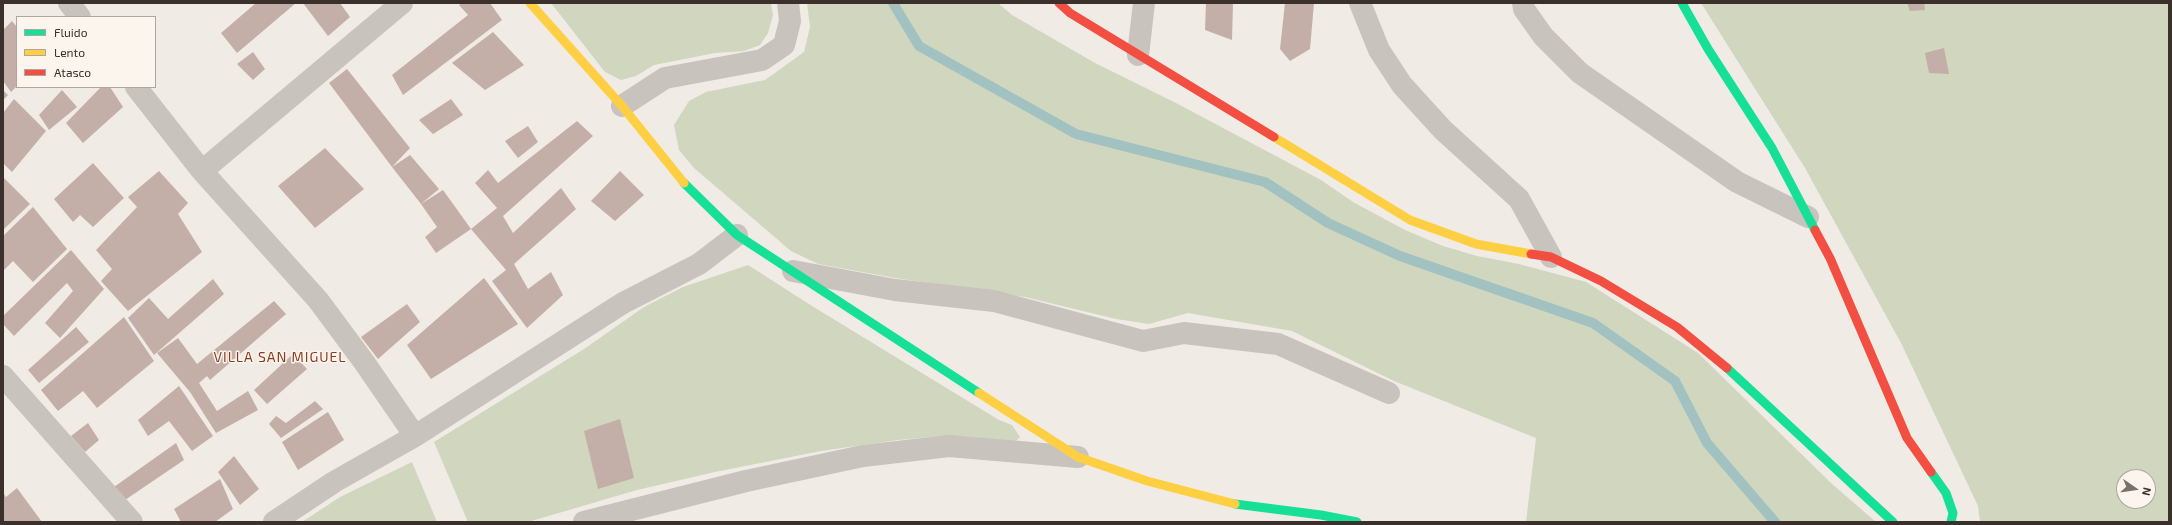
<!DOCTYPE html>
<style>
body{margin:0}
#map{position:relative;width:2172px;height:525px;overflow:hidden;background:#f0ebe5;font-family:"Exo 2",sans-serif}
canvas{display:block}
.frame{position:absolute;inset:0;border:4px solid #3b302b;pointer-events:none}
.legend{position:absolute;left:16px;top:16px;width:140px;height:72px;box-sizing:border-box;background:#fbf5ee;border:1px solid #aea6a0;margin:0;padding:5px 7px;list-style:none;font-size:12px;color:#3b302b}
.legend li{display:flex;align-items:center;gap:8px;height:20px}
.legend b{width:20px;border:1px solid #aea6a0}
.north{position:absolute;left:2116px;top:469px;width:40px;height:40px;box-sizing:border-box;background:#fbf5ee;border:1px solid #aea6a0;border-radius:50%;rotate:103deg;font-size:11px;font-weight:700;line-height:16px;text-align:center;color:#3b302b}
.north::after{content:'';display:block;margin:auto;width:14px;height:18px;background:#7a716c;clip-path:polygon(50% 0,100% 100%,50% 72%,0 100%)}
</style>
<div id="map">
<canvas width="2172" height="525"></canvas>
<div class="frame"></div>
<ul class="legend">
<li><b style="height:5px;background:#16e098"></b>Fluido</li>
<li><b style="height:5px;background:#ffcf43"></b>Lento</li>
<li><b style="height:5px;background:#f24e42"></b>Atasco</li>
</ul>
<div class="north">N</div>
</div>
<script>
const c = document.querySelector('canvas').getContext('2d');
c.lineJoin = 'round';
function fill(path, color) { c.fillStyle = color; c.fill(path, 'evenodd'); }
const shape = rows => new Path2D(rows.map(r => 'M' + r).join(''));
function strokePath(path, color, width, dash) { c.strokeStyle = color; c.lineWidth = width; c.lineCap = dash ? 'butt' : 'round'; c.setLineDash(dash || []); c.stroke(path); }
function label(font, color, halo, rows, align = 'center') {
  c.font = font + ' "Exo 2",sans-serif'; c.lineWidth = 3; c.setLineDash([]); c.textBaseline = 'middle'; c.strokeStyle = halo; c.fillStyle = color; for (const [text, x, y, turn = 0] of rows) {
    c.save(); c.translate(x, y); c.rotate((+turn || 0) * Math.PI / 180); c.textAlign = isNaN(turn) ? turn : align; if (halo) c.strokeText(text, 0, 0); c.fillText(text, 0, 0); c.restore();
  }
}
const green = shape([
 [551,3,771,3,773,15,768,33,760,45,744,51,715,53,654,65,636,76,621,80,605,72],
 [807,3,998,3,1012,15,1095,63,1176,103,1321,180,1353,202,1405,230,1443,246,1477,256,1519,264,1586,282,1698,353,1831,483,1876,522,1526,522,1536,438,1394,381,1292,331,1188,313,1149,324,1116,319,1025,297,901,279,818,264,791,251,694,168,679,150,674,125,689,101,706,92,765,80,804,52,810,27],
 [1701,3,2169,3,2169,522,1980,522,1978,506,1901,343,1805,168],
 [2124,477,2148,477,2148,501,2124,501],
 [748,265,812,306,999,420,1012,425,1020,437,1016,441,1003,442,974,437,942,436,898,440,821,451,715,472,637,490,528,522,468,522,434,442,584,349,644,307,683,287],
 [412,462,437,522,302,522,340,497]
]);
const stream = shape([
 [893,3,919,46,1076,134,1265,182,1328,223,1400,256,1593,323,1675,381,1707,443,1775,522]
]);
const building = shape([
 [256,3,296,3,237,53,221,33],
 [303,3,340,3,350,17,328,36],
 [462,3,490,3,502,20,403,95,392,75,468,15,459,5],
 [1206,3,1233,3,1232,40,1205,30],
 [1285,3,1314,3,1310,49,1290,61,1280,49],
 [1907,3,1924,3,1925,10,1910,11],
 [12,21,17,27,17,86,11,92,3,81,3,30],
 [493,32,524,65,485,90,452,63],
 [1944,48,1949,74,1929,73,1925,53],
 [253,52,265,69,253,80,237,64],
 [347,69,410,148,392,167,329,83],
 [101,87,110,87,123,107,83,143,66,123],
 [3,90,8,95,3,100],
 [62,90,77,107,49,130,39,115],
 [14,99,46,131,12,172,3,163,3,113],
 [451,99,463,115,433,134,419,120],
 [577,121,593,136,503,216,513,233,561,188,576,209,514,264,528,289,551,272,563,295,527,328,492,281,506,270,471,229,497,208,475,183,488,170,498,183],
 [528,126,538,142,518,158,505,141],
 [325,148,364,189,315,228,278,186],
 [410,155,439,189,421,204,392,167],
 [93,163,124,198,93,227,80,215,73,222,54,199],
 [159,171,188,203,178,214,202,252,128,311,101,281,112,269,96,250,137,207,128,197],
 [620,171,644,195,615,221,591,201],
 [3,177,30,204,3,230],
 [443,190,471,229,436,253,425,237,437,227,421,204],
 [33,207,67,249,33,282,13,261,3,271,3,236],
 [71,250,104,289,60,338,45,323,73,291,67,283,14,336,3,324,3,316],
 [484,278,518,324,431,379,407,345],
 [213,279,224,294,154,355,128,318,149,298,168,319],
 [274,301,286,314,210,380,207,376,199,383,217,411,248,391,258,410,216,433,190,392,157,353,178,338,197,364],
 [407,304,420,322,378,359,361,337],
 [124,317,154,361,97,408,83,391,58,411,41,390],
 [76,327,89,342,39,383,28,370],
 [293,354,307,369,267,404,254,390],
 [179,386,213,436,192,451,169,421,148,436,138,420],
 [315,401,323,409,281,438,269,424,276,416,286,423],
 [328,412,344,440,298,470,282,442],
 [620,419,634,478,598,489,584,431],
 [88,423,99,440,85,452,71,436],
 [176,443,184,460,125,500,114,487],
 [234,456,259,489,240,505,218,472],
 [220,479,233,509,215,522,181,522,174,509],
 [17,488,42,522,3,522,3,493,6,497]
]);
const street = shape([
 [69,3,80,17],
 [1360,3,1379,50,1402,85,1443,130,1519,199,1551,257],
 [1523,3,1524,9,1543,36,1580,73,1737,182,1808,217],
 [1138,55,1144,3],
 [136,87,202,171,318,300,364,362,415,436],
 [622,106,665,78,762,60,784,45,790,21,788,3],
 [202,171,402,3],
 [793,271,895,290,994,301,1143,341,1184,333,1278,344,1389,393],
 [3,376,132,522],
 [274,522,334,482,415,436,623,303,699,264,737,235],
 [584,522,746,481,863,456,949,446,1078,457]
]);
const fast = shape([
 [1682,3,1708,49,1772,148,1815,230],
 [684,183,737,235,979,393],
 [1727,368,1893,522],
 [1931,472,1946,493,1953,513,1951,522],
 [1235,504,1321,515,1357,522]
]);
const slow = shape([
 [530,3,622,106,684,183],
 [1274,137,1410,220,1476,244,1531,254],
 [979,393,1078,457,1147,481,1235,504]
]);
const jam = shape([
 [1059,3,1070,13,1274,137],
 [1815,230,1830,258,1907,438,1931,472],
 [1531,254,1551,257,1601,281,1677,327,1727,368]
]);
const neighbourhoodNames = [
 ["VILLA SAN MIGUEL",280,357]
];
fill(green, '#d1d6bf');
strokePath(stream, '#a1c2c1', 10);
fill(building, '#c3afa7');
strokePath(street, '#c9c3be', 22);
strokePath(fast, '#16e098', 9);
strokePath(slow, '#ffcf43', 9);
strokePath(jam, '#f24e42', 9);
c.letterSpacing = '1px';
label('14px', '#8c3b22', '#fbf5ee', neighbourhoodNames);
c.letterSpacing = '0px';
</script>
